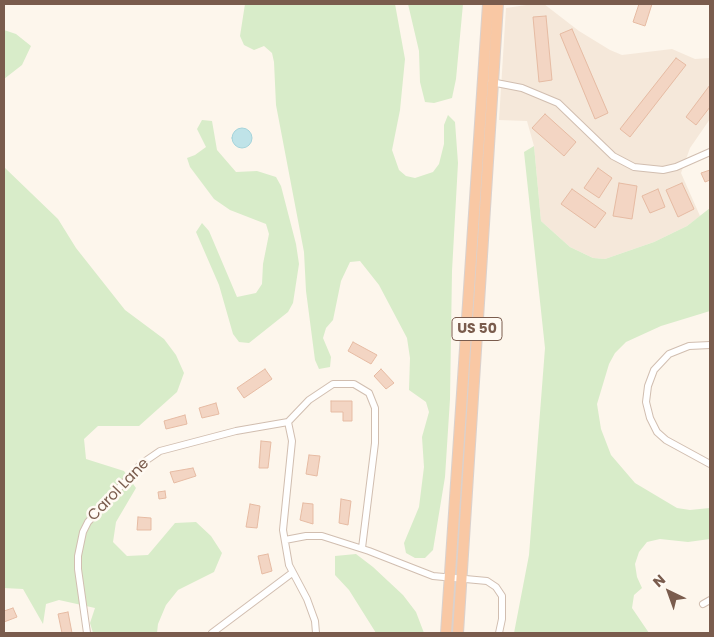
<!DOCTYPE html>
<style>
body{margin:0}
#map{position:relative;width:714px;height:637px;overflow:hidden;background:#fdf6ec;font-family:Poppins,sans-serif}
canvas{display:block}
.frame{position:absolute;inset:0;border:5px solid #7a5c4d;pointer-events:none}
.north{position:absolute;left:644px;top:567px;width:50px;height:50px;-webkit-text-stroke:4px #fffaf3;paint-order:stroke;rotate:318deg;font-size:14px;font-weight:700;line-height:20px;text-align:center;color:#7a5c4d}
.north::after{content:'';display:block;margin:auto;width:18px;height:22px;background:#7a5c4d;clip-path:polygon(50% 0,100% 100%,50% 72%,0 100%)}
</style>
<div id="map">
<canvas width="714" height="637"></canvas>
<div class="frame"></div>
<div class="north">N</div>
</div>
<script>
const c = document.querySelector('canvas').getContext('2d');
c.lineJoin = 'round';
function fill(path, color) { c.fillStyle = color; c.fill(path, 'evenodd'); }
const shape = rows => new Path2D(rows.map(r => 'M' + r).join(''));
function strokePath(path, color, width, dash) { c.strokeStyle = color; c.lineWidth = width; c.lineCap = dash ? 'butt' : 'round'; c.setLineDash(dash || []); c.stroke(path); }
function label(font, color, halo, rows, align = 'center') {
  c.font = font + ' Poppins,sans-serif'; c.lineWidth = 5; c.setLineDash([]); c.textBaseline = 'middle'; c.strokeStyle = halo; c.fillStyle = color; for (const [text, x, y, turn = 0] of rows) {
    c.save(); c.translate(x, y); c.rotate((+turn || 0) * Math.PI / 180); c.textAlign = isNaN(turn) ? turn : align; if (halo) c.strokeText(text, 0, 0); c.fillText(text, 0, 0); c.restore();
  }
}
const residential = shape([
 [533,4,544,4,579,31,610,50,622,55,672,49,695,59,710,58,710,119,690,148,681,173,700,216,687,226,654,242,605,259,593,258,570,247,541,221,534,146,527,121,499,120,506,8]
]);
const green = shape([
 [245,4,395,4,405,59,400,110,392,150,399,170,406,176,415,178,433,172,439,164,444,144,444,125,448,115,455,122,458,163,452,271,450,399,445,477,433,550,425,558,415,558,406,553,404,543,419,507,424,467,422,437,429,412,426,402,409,390,410,358,407,338,379,285,360,261,350,262,341,281,333,320,326,328,323,338,331,357,330,367,319,369,315,360,306,291,304,252,276,105,274,62,272,53,264,46,254,50,244,45,240,36],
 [408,4,463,4,456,79,452,98,434,103,425,102,420,82,419,51],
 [4,30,16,34,31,46,22,65,4,79],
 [202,120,212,121,217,150,236,172,257,171,276,177,281,186,296,244,299,264,293,303,288,312,249,343,239,342,233,334,219,285,196,232,202,223,209,231,237,297,256,293,262,284,263,264,269,234,266,224,230,210,214,199,190,167,187,158,195,155,206,147,197,129],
 [534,146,541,221,570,247,593,258,605,259,654,242,687,226,710,208,710,311,661,326,626,342,615,353,609,364,597,404,601,429,611,455,635,483,677,508,690,510,710,508,710,539,688,542,660,539,647,542,639,552,635,564,637,577,642,588,634,595,632,608,649,633,514,633,529,555,545,348,524,152],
 [4,167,58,219,76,248,125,310,164,339,176,355,184,373,177,392,139,426,98,426,84,439,86,459,124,471,136,488,116,522,113,542,127,556,148,555,175,523,196,522,211,536,222,553,214,572,178,590,166,605,158,624,157,633,93,633,90,623,95,608,59,600,46,604,43,624,23,589,4,588],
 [356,554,373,567,403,595,416,612,424,633,376,633,349,590,335,575,335,556]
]);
const water = shape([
 '232 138a10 10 0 1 1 20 0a10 10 0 1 1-20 0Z'
]);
const building = shape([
 [639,4,652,4,645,26,633,22,639,4],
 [546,16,552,80,539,82,533,17,546,16],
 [572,29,608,113,595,119,560,34,572,29],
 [676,58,686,65,630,137,620,129,676,58],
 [710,85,710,107,696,125,686,117,710,85],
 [545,114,576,142,564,156,532,128,545,114],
 [598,168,612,178,599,198,584,188,598,168],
 [710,170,710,180,705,182,701,173,710,170],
 [619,183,637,186,632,219,613,216,619,183],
 [682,183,694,209,678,217,666,190,682,183],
 [572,189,606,213,595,228,561,204,572,189],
 [658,189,665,207,650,213,642,196,658,189],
 [353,342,377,355,371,364,348,351,353,342],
 [265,369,272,379,244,398,237,388,265,369],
 [381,369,394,383,386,389,374,376,381,369],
 [331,401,352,401,352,421,343,421,343,412,331,412,331,401],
 [216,403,219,414,202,418,199,408,216,403],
 [185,415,187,424,166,429,164,421,185,415],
 [261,441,271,442,268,468,259,468,261,441],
 [309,455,320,456,317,476,306,474,309,455],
 [193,468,196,476,174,483,170,472,193,468],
 [165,491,166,498,159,499,158,492,165,491],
 [341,499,351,501,348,525,339,523,341,499],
 [303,503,313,504,313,524,300,520,303,503],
 [250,504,260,506,257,528,246,527,250,504],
 [138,517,151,518,151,530,137,530,138,517],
 [268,554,272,571,262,574,258,556,268,554],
 [13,608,17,617,4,622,4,611,13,608],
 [68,612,72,633,62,633,58,614,68,612]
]);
const minor = shape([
 [491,82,522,88,558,103,613,156,634,167,663,170,676,167,710,152],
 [710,345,689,346,669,354,654,370,648,386,646,402,650,418,657,432,666,440,710,464],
 [288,422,309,400,333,384,354,384,369,393,375,408,375,443,362,548],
 [288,422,292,441,283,530,289,565,307,599,315,621,316,633],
 [285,540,306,536,322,536,369,551,433,576,487,581,496,587,502,596,502,619,499,633],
 [703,604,710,600],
 [87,633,78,569,78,556,83,532,88,522,141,464,160,451,236,431,288,422],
 [212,633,292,573]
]);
const trunk = shape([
 [446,633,488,4],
 [458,633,498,4]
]);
const shields = [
 [477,329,50]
];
const shieldNames = [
 ["US 50",477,329]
];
const streetNames = [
 ["Carol Lane",119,490,-46]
];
fill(residential, '#f5e8da');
fill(green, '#d8ecc9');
fill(water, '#bfe3e8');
strokePath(water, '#a5d3da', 1);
fill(building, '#f3d5c3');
strokePath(building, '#e6bba3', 1);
strokePath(minor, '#d1beb0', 8);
strokePath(trunk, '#dad1cd', 12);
strokePath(minor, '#fff', 6);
strokePath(trunk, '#f9c8a4', 10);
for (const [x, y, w] of shields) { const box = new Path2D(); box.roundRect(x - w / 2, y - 11.5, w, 23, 4); c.fillStyle = '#fffaf3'; c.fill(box); strokePath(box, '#7a5c4d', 1); }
label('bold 14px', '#7a5c4d', null, shieldNames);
label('15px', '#7a5c4d', '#fffaf3', streetNames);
</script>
